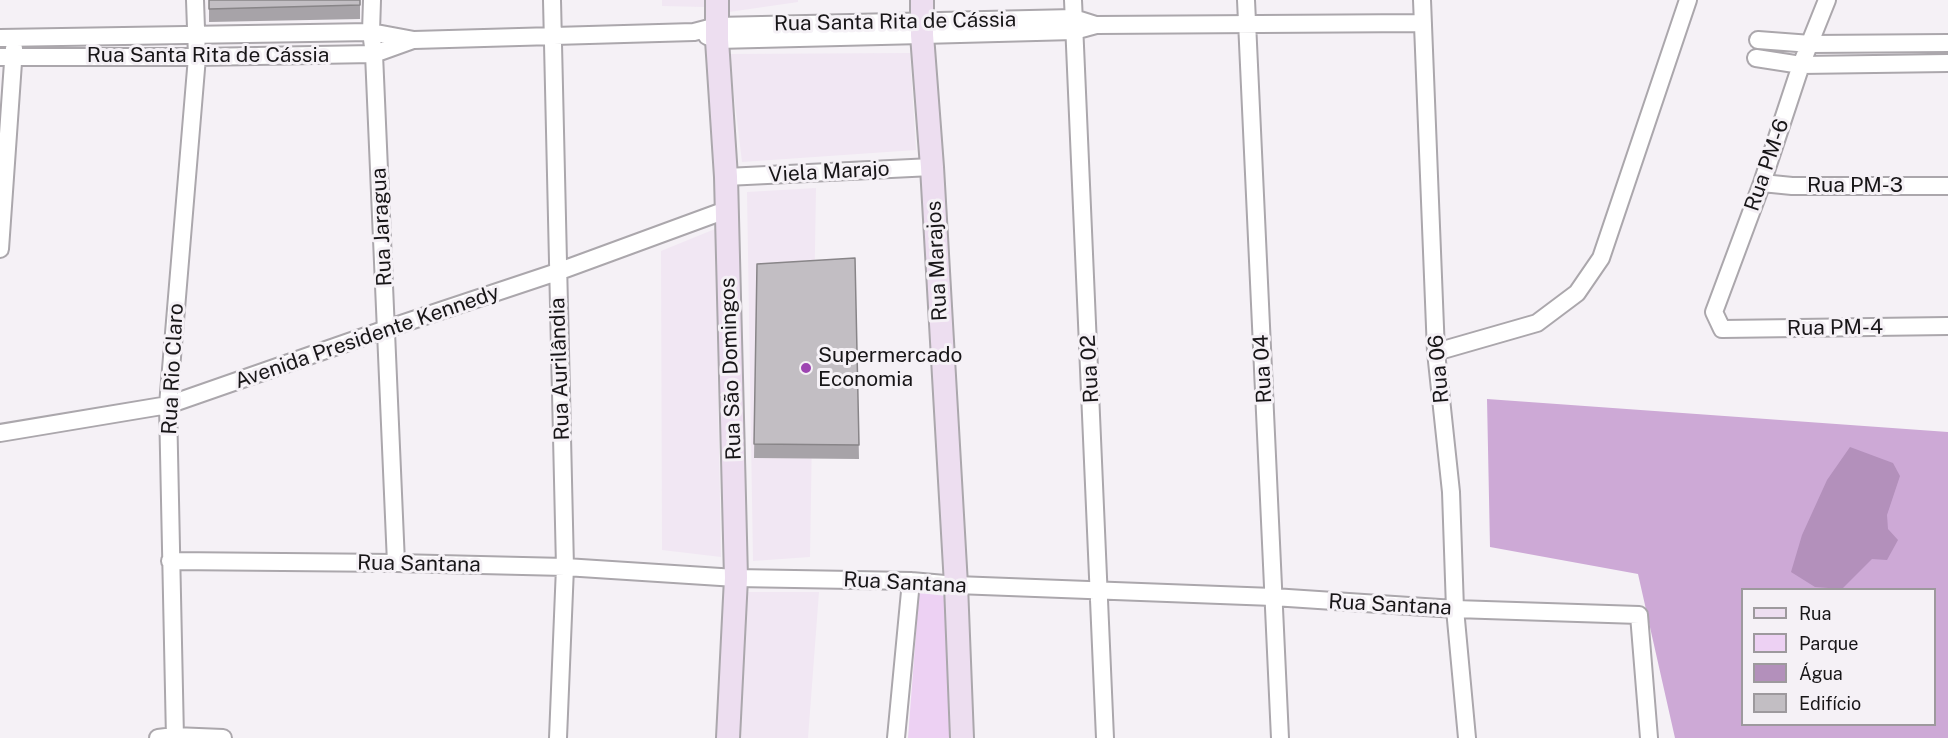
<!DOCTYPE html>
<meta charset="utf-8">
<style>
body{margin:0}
#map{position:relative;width:1948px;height:738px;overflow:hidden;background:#f5f1f6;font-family:"Public Sans",sans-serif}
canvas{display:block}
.legend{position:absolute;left:1741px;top:588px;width:195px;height:138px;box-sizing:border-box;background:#f5f1f6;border:2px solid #9d999d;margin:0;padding:8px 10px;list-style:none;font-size:18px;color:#181618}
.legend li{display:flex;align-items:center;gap:12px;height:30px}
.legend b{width:30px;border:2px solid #9d999d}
</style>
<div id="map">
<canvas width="1948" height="738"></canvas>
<ul class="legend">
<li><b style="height:8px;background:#eddef0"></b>Rua</li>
<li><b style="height:16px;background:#edd1f3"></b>Parque</li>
<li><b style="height:16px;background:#b390bb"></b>Água</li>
<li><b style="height:16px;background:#c2bec3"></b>Edifício</li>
</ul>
</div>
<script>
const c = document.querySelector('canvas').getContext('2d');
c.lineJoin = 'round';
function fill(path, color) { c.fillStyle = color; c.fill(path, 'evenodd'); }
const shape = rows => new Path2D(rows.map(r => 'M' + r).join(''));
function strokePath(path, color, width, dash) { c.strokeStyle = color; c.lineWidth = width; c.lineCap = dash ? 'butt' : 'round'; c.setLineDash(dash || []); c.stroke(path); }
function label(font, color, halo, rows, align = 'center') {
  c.font = font + ' "Public Sans",sans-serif'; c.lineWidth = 6; c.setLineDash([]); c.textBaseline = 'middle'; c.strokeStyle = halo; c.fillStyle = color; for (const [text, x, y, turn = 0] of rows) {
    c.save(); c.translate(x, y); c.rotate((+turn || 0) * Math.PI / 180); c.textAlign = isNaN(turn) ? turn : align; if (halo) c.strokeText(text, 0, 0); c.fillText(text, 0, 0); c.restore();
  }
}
const built = shape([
 [662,0,704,0,704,7,662,6],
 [729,0,798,0,798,2,729,12],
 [910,53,916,150,742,162,729,54],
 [816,188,810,557,753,561,747,192],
 [715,229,721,557,662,550,661,251],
 [746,592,819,592,808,738,739,738]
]);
const green = shape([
 [919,593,947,596,955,738,908,738]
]);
const forest = shape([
 [1487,399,1948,432,1948,738,1675,738,1638,574,1490,547],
 [1742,590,1934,590,1934,724,1742,724]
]);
const water = shape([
 [1850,447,1893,463,1900,476,1887,515,1888,529,1898,540,1887,560,1872,559,1842,589,1815,587,1791,572,1802,535,1827,480]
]);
const street = shape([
 [372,0,371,32,374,54,396,563],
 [552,0,565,567,558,738],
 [1073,0,1105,738],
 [1246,0,1280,738],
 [1422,0,1436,352,1451,492,1455,609,1467,738],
 [1827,0,1801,65,1762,183,1714,312,1722,329,1948,326],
 [707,36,717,40,922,35,1074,31,1096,25,1423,23],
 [0,38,371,32,414,40,694,32,717,26,1074,18,1096,25],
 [1758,40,1811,44,1948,43],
 [0,57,197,57,374,54,413,40],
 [1756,58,1801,65,1948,63],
 [726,177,932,167],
 [1762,183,1792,186,1948,186],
 [0,249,14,48],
 [1436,352,1537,323,1577,293,1601,258,1688,0],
 [0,433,168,405,386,329,557,272,726,210],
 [170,561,396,563,565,567,736,578,911,581,956,585,1273,597,1455,609,1639,615,1649,738],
 [158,738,174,736,223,738],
 [175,738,168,405,197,57,195,0],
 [896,738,911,581]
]);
const secondary = shape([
 [717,0,717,40,726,177,736,578,728,738],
 [922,0,922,35,932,167,956,585,962,738]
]);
const wall = shape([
 [209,0,360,0,360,19,209,22],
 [855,258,859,459,754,458,757,264]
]);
const building = shape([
 [209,0,360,0,360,5,209,9,209,0],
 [855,258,859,445,754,444,757,264,855,258]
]);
const markers = [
 [806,368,6,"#9d45b1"]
];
const streetNames = [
 ["Rua Santa Rita de Cássia",895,22,-1],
 ["Rua Santa Rita de Cássia",208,56],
 ["Rua PM-6",1767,165,-71],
 ["Viela Marajo",829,172,-3],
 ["Rua PM-3",1855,186],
 ["Rua Jaragua",382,227,-93],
 ["Rua Marajos",937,261,-93],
 ["Rua PM-4",1835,328,-1],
 ["Avenida Presidente Kennedy",367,337,-19],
 ["Rua Rio Claro",173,369,-87],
 ["Rua Aurilândia",560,369,-92],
 ["Rua São Domingos",731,369,-92],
 ["Rua 02",1090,369,-93],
 ["Rua 04",1263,369,-93],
 ["Rua 06",1439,369,-95],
 ["Rua Santana",419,564,1],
 ["Rua Santana",905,583,3],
 ["Rua Santana",1390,605,3]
];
const poiNames = [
 ["Supermercado",818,356],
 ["Economia",818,380]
];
fill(built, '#f1e7f3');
fill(green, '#edd1f3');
fill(forest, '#cda9d6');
fill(water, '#b390bb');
strokePath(street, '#aba7ac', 20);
strokePath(secondary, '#aba7ac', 26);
strokePath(street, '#fff', 16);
strokePath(secondary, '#eddef0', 22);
fill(wall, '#a7a3a8');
fill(building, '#c2bec3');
strokePath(building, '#888588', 1.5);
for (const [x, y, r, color] of markers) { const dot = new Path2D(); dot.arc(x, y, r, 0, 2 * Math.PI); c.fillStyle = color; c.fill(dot); strokePath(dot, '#f5f1f6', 2); }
label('21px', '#181618', '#f5f1f6', streetNames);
label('21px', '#181618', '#f5f1f6', poiNames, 'left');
</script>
